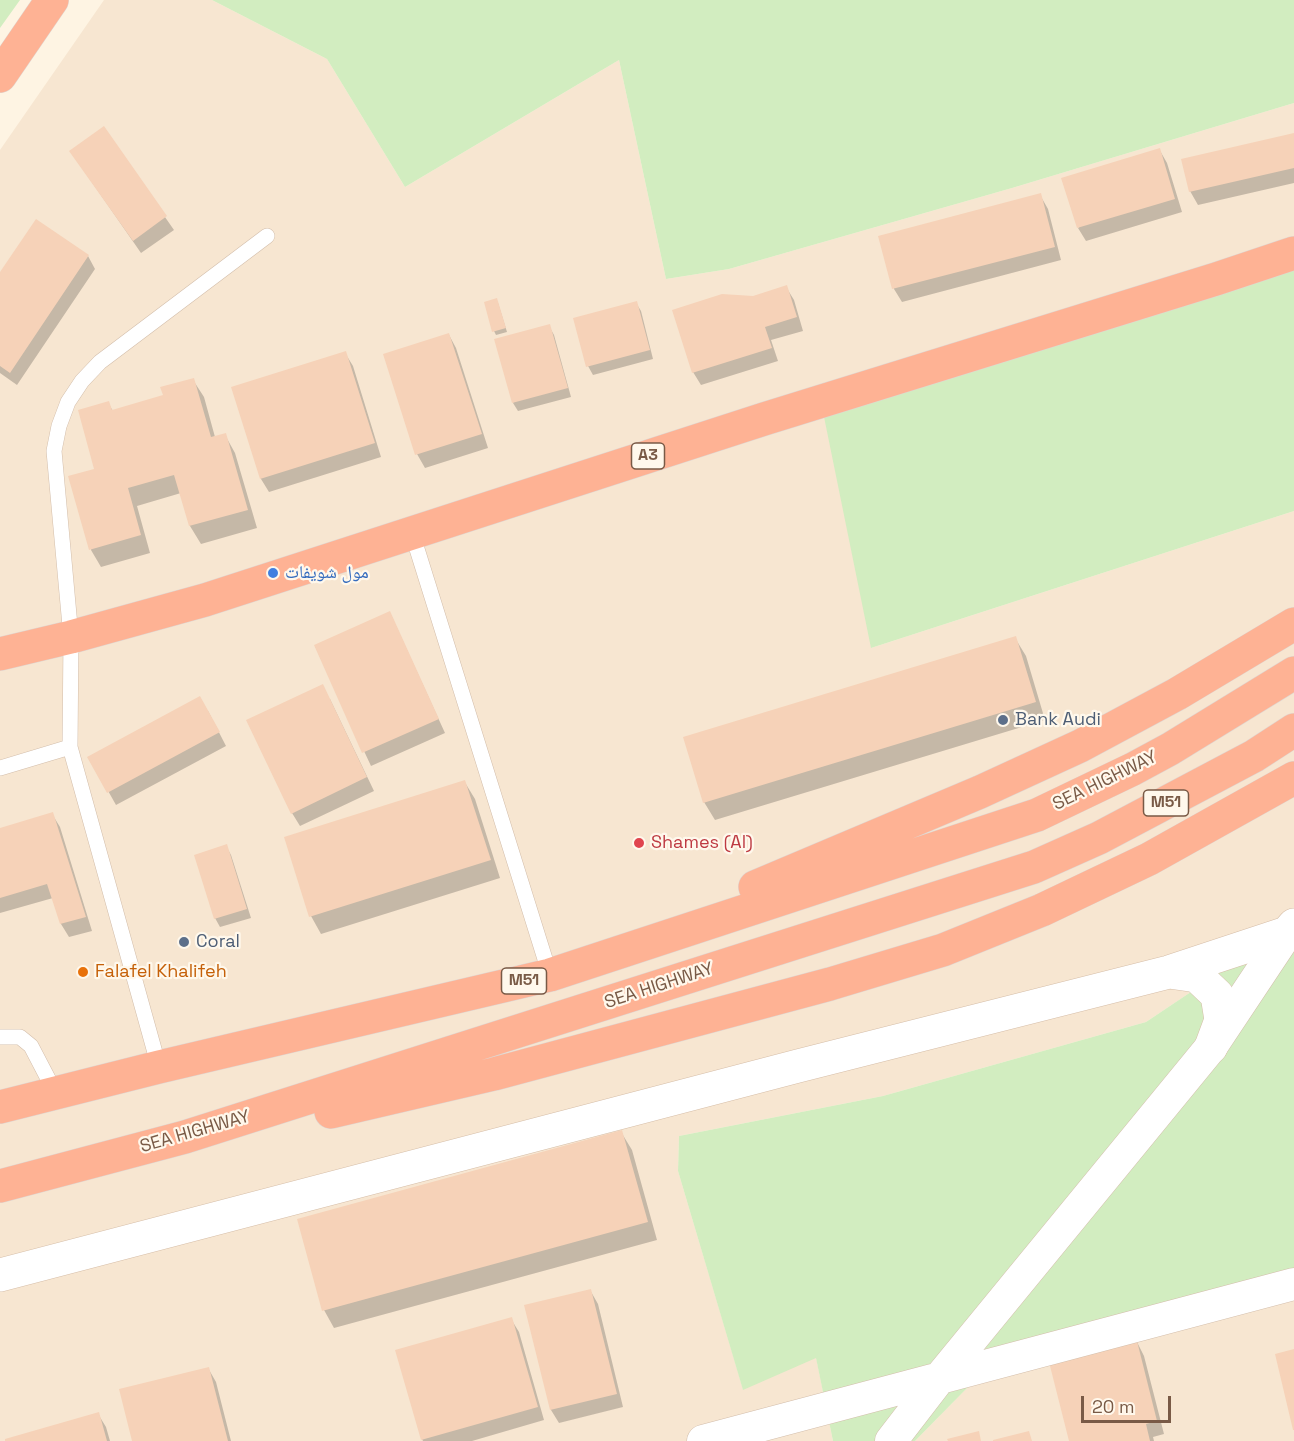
<!DOCTYPE html>
<meta charset="utf-8">
<style>
body{margin:0}
#map{position:relative;width:1294px;height:1441px;overflow:hidden;background:#fef4e3;font-family:"Space Grotesk",sans-serif}
canvas{display:block}
.scale{position:absolute;left:1081px;top:1396px;width:90px;height:27px;box-sizing:border-box;border:3px solid #795a46;border-top:0;padding-left:8px;font-size:18px;line-height:21px;white-space:nowrap;color:#795a46;-webkit-text-stroke:4px #fff8ec;paint-order:stroke}
</style>
<div id="map">
<canvas width="1294" height="1441"></canvas>
<div class="scale">20 m</div>
</div>
<script>
const c = document.querySelector('canvas').getContext('2d');
c.lineJoin = 'round';
function fill(path, color) { c.fillStyle = color; c.fill(path, 'evenodd'); }
const shape = rows => new Path2D(rows.map(r => 'M' + r).join(''));
function strokePath(path, color, width, dash) { c.strokeStyle = color; c.lineWidth = width; c.lineCap = dash ? 'butt' : 'round'; c.setLineDash(dash || []); c.stroke(path); }
function label(font, color, halo, rows, align = 'center') {
  c.font = font + ' "Space Grotesk","Noto Naskh Arabic",sans-serif'; c.lineWidth = 4.5; c.setLineDash([]); c.textBaseline = 'middle'; c.strokeStyle = halo; c.fillStyle = color; for (const [text, x, y, turn = 0] of rows) {
    c.save(); c.translate(x, y); c.rotate((+turn || 0) * Math.PI / 180); c.textAlign = isNaN(turn) ? turn : align; if (halo) c.strokeText(text, 0, 0); c.fillText(text, 0, 0); c.restore();
  }
}
const residential = shape([
 [104,0,212,0,327,59,405,187,619,60,666,279,729,269,1012,188,1294,103,1294,248,871,648,1294,511,1294,923,1146,1022,883,1096,679,1136,678,1171,743,1389,816,1357,833,1441,0,1441,0,150],
 [1294,1271,1294,1441,915,1441,973,1382]
]);
const green = shape([
 [0,0,20,0,0,28],
 [212,0,1294,0,1294,103,1012,188,729,269,666,279,619,60,405,187,327,59],
 [1294,248,1294,511,871,648,822,407],
 [1294,923,1294,1271,973,1382,915,1441,833,1441,816,1358,743,1390,678,1171,679,1136,883,1096,1146,1022]
]);
const shadow = shape([
 [103,128,174,230,141,253,71,152],
 [1294,134,1294,183,1198,205,1190,191],
 [1159,149,1167,163,1182,212,1086,241,1078,228],
 [1040,195,1048,209,1061,260,902,302,894,289,880,237],
 [88,256,95,269,17,385,0,373,0,275],
 [786,287,794,300,803,331,771,340,778,361,701,385,693,372,753,297],
 [498,303,507,332,496,335,494,331],
 [636,303,641,311,653,359,593,375,588,366],
 [549,326,554,335,571,397,518,411,513,403],
 [449,335,456,348,488,448,425,468,417,454],
 [345,353,353,366,381,457,269,492,261,479,233,388],
 [193,380,204,397,215,437,225,435,235,453,257,528,201,544,190,526,181,493,137,506,150,553,101,567,91,550,96,470,108,403,113,411,164,396],
 [390,613,445,733,371,766,315,646],
 [1015,638,1026,656,1045,720,715,820,704,802],
 [330,699,374,791,300,826,292,813],
 [208,711,226,746,116,805,89,757],
 [464,781,475,799,500,878,321,934,311,916],
 [52,814,60,827,92,931,69,937,61,924,53,898,0,913,0,830],
 [226,846,231,855,251,918,220,927,215,918],
 [621,1132,632,1150,657,1240,334,1328,324,1310],
 [590,1290,598,1304,623,1407,559,1423,551,1410,526,1306],
 [511,1319,519,1332,544,1420,472,1441,423,1441,422,1439],
 [1137,1342,1144,1356,1164,1434,1153,1437,1154,1441,1070,1441],
 [208,1368,216,1382,231,1441,134,1441],
 [98,1414,106,1427,110,1441,7,1441]
]);
const building = shape([
 [104,126,167,216,133,241,69,151],
 [1294,133,1294,168,1189,192,1181,159],
 [1160,148,1175,199,1077,228,1061,178],
 [1041,193,1055,247,892,289,878,236],
 [36,219,89,255,10,373,0,366,0,272],
 [787,285,797,317,765,327,772,348,692,373,672,310,722,294,753,296],
 [497,298,506,328,492,332,484,302],
 [637,301,650,350,586,367,573,318],
 [550,324,568,388,512,403,494,339],
 [449,333,482,434,415,455,383,354],
 [346,351,375,443,260,479,231,387],
 [194,378,211,437,226,433,248,510,189,526,174,475,128,488,141,535,89,550,68,476,94,469,78,410,109,401,112,410,163,395,160,387],
 [390,611,439,719,362,753,314,645],
 [1016,636,1036,702,703,803,683,737],
 [323,684,367,777,291,814,246,720],
 [200,696,220,732,107,793,87,757],
 [465,780,491,860,309,917,284,837],
 [53,812,86,917,60,924,47,884,0,898,0,828],
 [227,844,247,909,214,919,194,855],
 [622,1130,648,1222,322,1311,297,1219],
 [591,1289,617,1394,550,1410,524,1305],
 [512,1317,538,1407,421,1440,395,1350],
 [1137,1341,1157,1421,1146,1424,1150,1441,1069,1441,1049,1362],
 [1294,1349,1294,1430,1293,1430,1275,1354],
 [209,1367,228,1441,132,1441,119,1389],
 [99,1412,107,1441,5,1441,5,1439],
 [979,1431,981,1441,948,1441,947,1439],
 [1029,1431,1032,1441,993,1441,993,1440]
]);
const lane = shape([
 [412,533,550,975],
 [0,768,70,747],
 [0,1037,20,1037,31,1046,55,1092],
 [159,1067,70,747,71,637,54,451,59,426,68,402,82,381,100,362,267,236]
]);
const street = shape([
 [703,1441,1294,1284],
 [891,1441,938,1380,1211,1047,1287,933,1294,930]
]);
const secondary = shape([
 [1169,972,1197,976,1217,995,1221,1020,1211,1047],
 [0,1275,798,1066,1169,972,1287,933,1294,925]
]);
const highway = shape([
 [0,76,52,0],
 [0,654,71,637,205,600,764,419,1216,279,1294,253],
 [755,887,980,792,1080,746,1177,694,1294,624],
 [0,1107,159,1067,550,975,1037,815,1133,769,1170,749,1294,673],
 [331,1112,494,1074,830,984,943,950,1042,910,1149,859,1294,778],
 [0,1186,185,1137,1034,867,1099,838,1254,756,1294,730]
]);
const markers = [
 [273,573,6,"#3f7fe0"],
 [1003,720,6,"#5c6f8a"],
 [639,843,6,"#e0444e"],
 [184,942,6,"#5c6f8a"],
 [83,972,6,"#e8710a"]
];
const shields = [
 [648,456,33],
 [1166,803,45],
 [524,981,45]
];
const shieldNames = [
 ["A3",648,456],
 ["M51",1166,803],
 ["M51",524,981]
];
const shopNames = [
 ["مول شويفات",285,573]
];
const serviceNames = [
 ["Bank Audi",1015,720],
 ["Coral",196,942]
];
const streetNames = [
 ["SEA HIGHWAY",1105,781,-26],
 ["SEA HIGHWAY",659,986,-18],
 ["SEA HIGHWAY",195,1132,-16]
];
const healthNames = [
 ["Shames (Al)",651,843]
];
const foodNames = [
 ["Falafel Khalifeh",95,972]
];
fill(residential, '#f7e6d1');
fill(green, '#d2edc0');
fill(shadow, '#0003');
fill(building, '#f6d2b8');
strokePath(lane, '#d3beab', 16);
strokePath(street, '#d3beab', 33);
strokePath(secondary, '#d6bea8', 34);
strokePath(highway, '#dfd7d3', 34);
strokePath(lane, '#fff', 15);
strokePath(street, '#fff', 32);
strokePath(secondary, '#fff', 33);
strokePath(highway, '#feb294', 33);
for (const [x, y, r, color] of markers) { const dot = new Path2D(); dot.arc(x, y, r, 0, 2 * Math.PI); c.fillStyle = color; c.fill(dot); strokePath(dot, '#fff8ec', 2); }
for (const [x, y, w] of shields) { const box = new Path2D(); box.roundRect(x - w / 2, y - 13, w, 26, 4.5); c.fillStyle = '#fff8ec'; c.fill(box); strokePath(box, '#795a46', 1.5); }
label('bold 16px', '#795a46', null, shieldNames);
label('18px', '#366cbe', '#fff8ec', shopNames, 'left');
label('18px', '#4e5e75', '#fff8ec', serviceNames, 'left');
label('18px', '#795a46', '#fff8ec', streetNames);
label('18px', '#be3a42', '#fff8ec', healthNames, 'left');
label('18px', '#c56008', '#fff8ec', foodNames, 'left');
</script>
